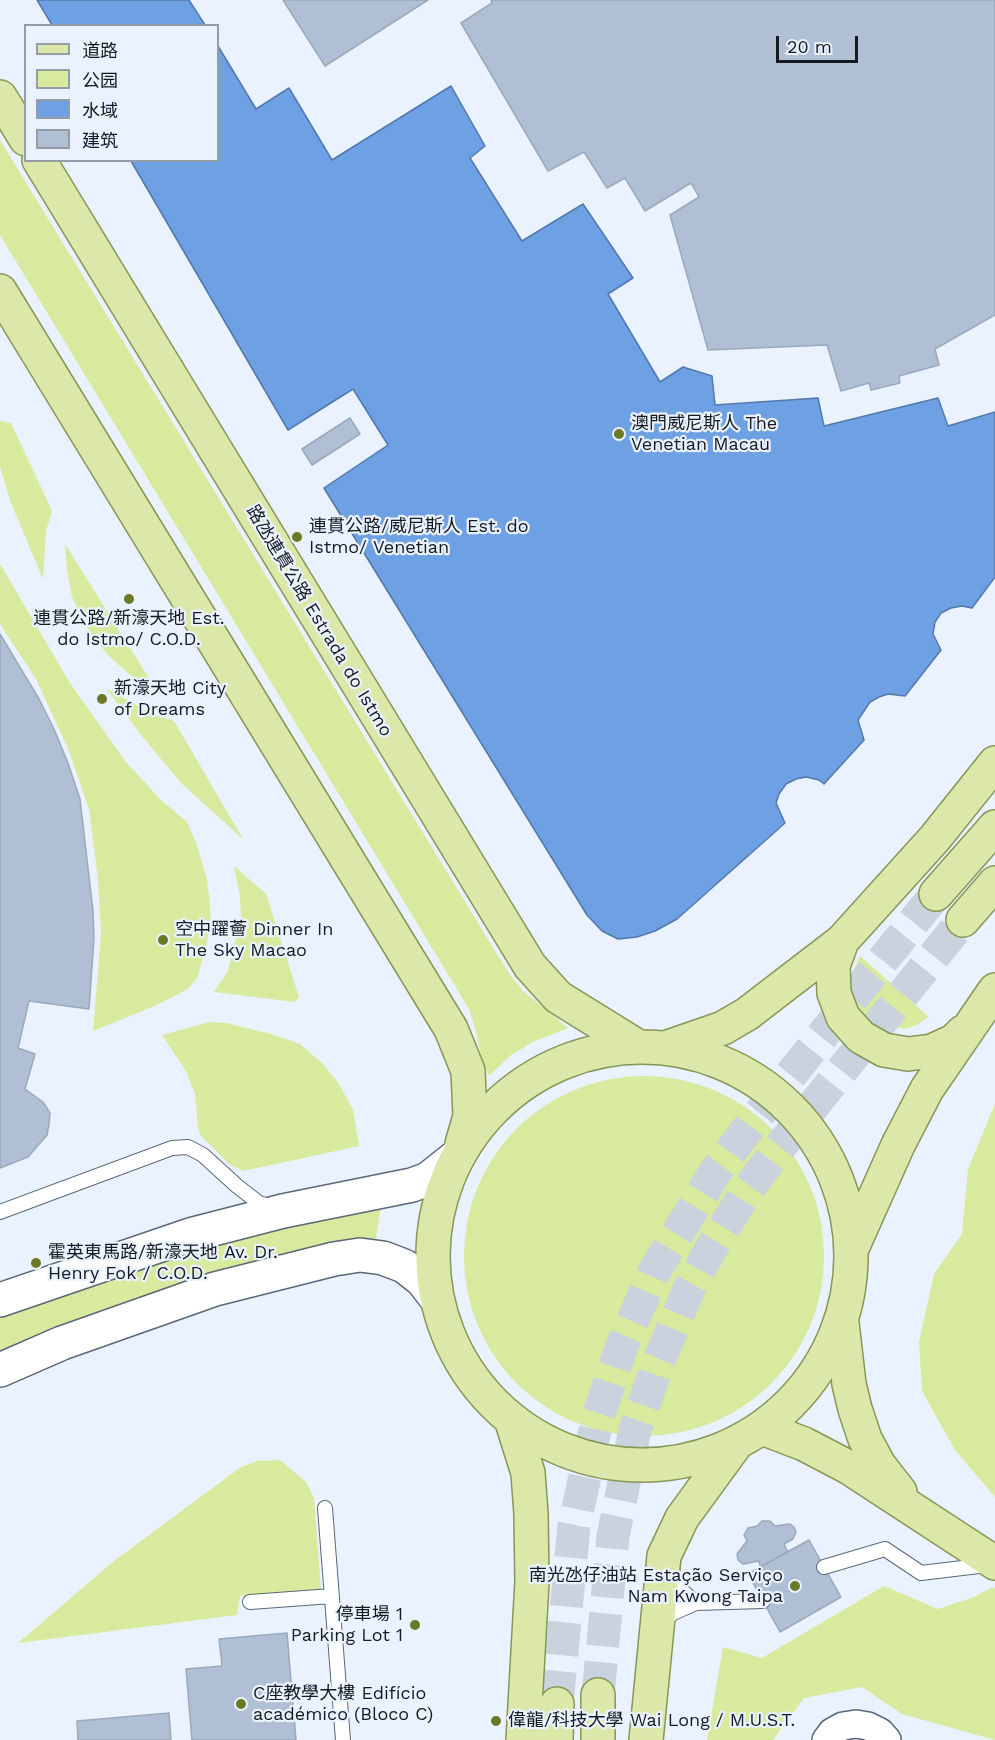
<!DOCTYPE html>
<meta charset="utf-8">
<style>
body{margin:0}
#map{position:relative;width:995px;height:1740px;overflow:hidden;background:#e9f2fe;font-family:"Work Sans","Noto Sans SC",sans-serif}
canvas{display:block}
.legend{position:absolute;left:24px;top:24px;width:195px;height:138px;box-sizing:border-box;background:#e9f2fe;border:2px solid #949ca6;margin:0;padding:8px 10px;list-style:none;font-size:18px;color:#151a21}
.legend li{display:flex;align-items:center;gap:12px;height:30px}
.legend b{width:30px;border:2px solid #949ca6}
.scale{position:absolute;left:776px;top:36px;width:82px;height:27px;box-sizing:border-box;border:3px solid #151a21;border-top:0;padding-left:8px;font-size:18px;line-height:21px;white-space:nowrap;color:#151a21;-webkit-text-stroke:4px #e9f2fe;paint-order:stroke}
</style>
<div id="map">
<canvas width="995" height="1740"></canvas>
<ul class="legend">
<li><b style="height:8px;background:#dce8aa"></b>道路</li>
<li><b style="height:16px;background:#d8ea9d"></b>公园</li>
<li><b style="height:16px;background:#6ea0e4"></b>水域</li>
<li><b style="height:16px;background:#b0bfd3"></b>建筑</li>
</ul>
<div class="scale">20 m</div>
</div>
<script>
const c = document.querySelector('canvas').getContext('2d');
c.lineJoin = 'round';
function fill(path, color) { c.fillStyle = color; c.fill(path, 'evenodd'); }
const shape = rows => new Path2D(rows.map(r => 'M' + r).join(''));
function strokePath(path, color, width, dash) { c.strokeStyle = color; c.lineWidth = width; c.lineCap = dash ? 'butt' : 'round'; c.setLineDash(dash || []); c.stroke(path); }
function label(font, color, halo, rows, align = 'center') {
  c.font = font + ' "Work Sans","Noto Sans SC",sans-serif'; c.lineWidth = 4.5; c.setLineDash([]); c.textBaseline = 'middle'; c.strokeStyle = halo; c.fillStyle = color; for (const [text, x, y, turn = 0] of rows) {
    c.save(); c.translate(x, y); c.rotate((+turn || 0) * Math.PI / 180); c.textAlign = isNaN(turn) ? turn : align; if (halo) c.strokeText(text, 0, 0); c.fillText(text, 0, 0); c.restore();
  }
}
const green = shape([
 [0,140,508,972,523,991,568,1028,535,1041,511,1055,489,1076,482,1061,476,1031,469,1009,0,235],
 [0,421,11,423,52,511,46,531,43,579,11,503,0,467],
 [65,544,155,688,129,674,108,655,90,633,72,597,67,570],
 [0,564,70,683,125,761,161,800,187,822,197,845,207,880,211,915,206,948,197,978,188,989,157,1005,93,1031,101,935,98,879,89,809,69,751,36,679,0,624],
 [106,688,154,715,174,721,243,839,181,783,141,735],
 [234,866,266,894,299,997,295,1002,214,992,228,971,241,916,240,896],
 [860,956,929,1017,917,1025,904,1029,884,1025,866,1017,859,1009,851,991,852,974],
 [210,1022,226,1023,271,1034,300,1044,323,1064,339,1084,353,1110,359,1146,243,1171,229,1164,201,1136,198,1128,195,1094,186,1071,162,1035],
 '464 1256a180 180 0 1 1 360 0a180 180 0 1 1-360 0Z',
 [995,1104,995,1497,955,1450,922,1391,919,1342,934,1274,962,1234,968,1169],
 [381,1205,376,1239,235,1274,0,1359,0,1315,218,1241],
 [280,1460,306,1482,314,1498,321,1590,240,1596,237,1615,18,1643,114,1561,241,1467,257,1461],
 [884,1586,938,1609,974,1597,993,1587,995,1589,995,1740,902,1714,862,1687,804,1698,773,1740,707,1740,723,1647,762,1658]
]);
const water = shape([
 [37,0,189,0,205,25,52,25,37,0],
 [218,46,256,109,289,88,332,160,451,86,485,146,470,158,522,241,583,204,633,278,608,294,660,382,683,367,712,376,715,405,818,398,824,426,938,398,948,426,995,412,995,577,972,608,962,606,951,608,941,613,935,622,933,634,941,650,905,696,888,694,879,697,870,702,858,720,864,740,824,784,819,780,806,777,796,779,786,784,779,794,776,803,785,823,677,919,655,931,637,937,618,939,602,931,587,915,324,488,388,445,353,389,288,430,131,161,218,160,218,46]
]);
const building = shape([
 [283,0,428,0,325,66,283,0],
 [491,0,995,0,995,315,935,349,939,365,899,376,900,383,871,390,869,383,841,391,827,345,708,350,670,215,699,197,691,183,645,211,625,178,607,188,584,152,548,171,461,23,492,3,491,0],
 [350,418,360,434,312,465,302,449,350,418],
 [0,634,39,699,54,729,68,763,80,799,93,911,94,938,89,1009,29,1001,18,1048,35,1054,25,1089,43,1102,50,1113,49,1124,47,1135,28,1157,0,1168,0,634],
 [762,1521,770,1521,775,1526,790,1524,794,1527,796,1532,793,1539,784,1544,788,1552,760,1567,759,1561,743,1564,738,1560,737,1554,747,1541,744,1535,748,1528,757,1526,762,1521],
 [809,1540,841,1597,780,1632,748,1574,809,1540],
 [287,1633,296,1740,192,1740,186,1669,222,1666,219,1639,287,1633],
 [169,1713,171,1740,78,1740,77,1721,169,1713]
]);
const primaryTunnel = shape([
 [598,1695,613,1536,635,1430,659,1361,689,1289,712,1247,746,1192,776,1152,963,920],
 [557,1704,574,1526,598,1417,623,1343,654,1272,716,1171,752,1123,936,894]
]);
const service = shape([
 [0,1212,172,1148,188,1147,203,1155,237,1186,259,1203,271,1207],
 [325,1508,343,1740],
 [824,1567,885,1549,921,1573,987,1565],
 [669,1570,680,1589,696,1603],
 [250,1602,332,1596],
 [662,1622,673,1613,696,1603,763,1601]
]);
const minor = shape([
 [826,1740,832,1732,843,1726,856,1724,868,1726,880,1732,887,1740]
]);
const secondary = shape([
 [0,1300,190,1235,283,1211,412,1185,428,1179,457,1156],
 [0,1370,62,1343,215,1289,334,1259,360,1255,383,1258,404,1266,422,1280,436,1298]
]);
const primary = shape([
 [0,97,26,139],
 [39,160,530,966,558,997,637,1046],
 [0,291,451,1029,468,1071,470,1116,462,1144],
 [936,894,995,827],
 [963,920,995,883],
 [842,941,833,966,834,993,843,1017,861,1037,884,1050,908,1054,932,1051,954,1041,963,1032],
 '433 1256a209 209 0 1 1 418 0a209 209 0 1 1-418 0Z',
 [668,1047,723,1028,747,1014,842,941,935,838,995,763],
 [853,1246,898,1145,927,1089,995,990],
 [842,1323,849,1384,855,1409,865,1439,879,1465,900,1492],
 [512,1422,528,1473,531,1514,532,1582,523,1740],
 [762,1428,804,1444,848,1467,995,1563],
 [556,1740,557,1704],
 [598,1740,598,1695],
 [646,1740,664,1556,682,1518,736,1444]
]);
const markers = [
 [619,434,6,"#6b7927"],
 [297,537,6,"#6b7927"],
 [129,599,6,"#6b7927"],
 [102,699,6,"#6b7927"],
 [163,940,6,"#6b7927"],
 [36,1263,6,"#6b7927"],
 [795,1586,6,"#6b7927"],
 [415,1625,6,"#6b7927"],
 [241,1704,6,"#6b7927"],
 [496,1721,6,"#6b7927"]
];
const poiNames = [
 ["澳門威尼斯人 The",631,424],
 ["Venetian Macau",631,445],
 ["連貫公路/威尼斯人 Est. do",309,527],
 ["Istmo/ Venetian",309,548],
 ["連貫公路/新濠天地 Est.",129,619,"center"],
 ["do Istmo/ C.O.D.",129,640,"center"],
 ["新濠天地 City",114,689],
 ["of Dreams",114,710],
 ["空中躍薈 Dinner In",175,930],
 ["The Sky Macao",175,951],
 ["霍英東馬路/新濠天地 Av. Dr.",48,1253],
 ["Henry Fok / C.O.D.",48,1274],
 ["南光氹仔油站 Estação Serviço",783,1576,"right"],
 ["Nam Kwong Taipa",783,1597,"right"],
 ["停車場 1",403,1615,"right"],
 ["Parking Lot 1",403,1636,"right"],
 ["C座教學大樓 Edifício",253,1694],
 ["académico (Bloco C)",253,1715],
 ["偉龍/科技大學 Wai Long / M.U.S.T.",508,1721]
];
const streetNames = [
 ["路氹連貫公路 Estrada do Istmo",319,621,59]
];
fill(green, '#d8ea9d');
fill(water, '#6ea0e4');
strokePath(water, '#5378aa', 1.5);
fill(building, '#b0bfd3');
strokePath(building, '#9aa9bc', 1.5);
strokePath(primaryTunnel, '#c9d2dd', 33, [33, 16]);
strokePath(service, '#5a6779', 16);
strokePath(minor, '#5a6779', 30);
strokePath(secondary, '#5a6779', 36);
strokePath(primary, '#879656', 36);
strokePath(service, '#fff', 14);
strokePath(minor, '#fff', 27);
strokePath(secondary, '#fff', 33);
strokePath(primary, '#dce8aa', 33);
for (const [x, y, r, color] of markers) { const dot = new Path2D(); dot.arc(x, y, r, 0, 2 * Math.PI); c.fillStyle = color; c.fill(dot); strokePath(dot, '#e9f2fe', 2); }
label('18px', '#151a21', '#e9f2fe', poiNames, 'left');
label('18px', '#151a21', '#e9f2fe', streetNames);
</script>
